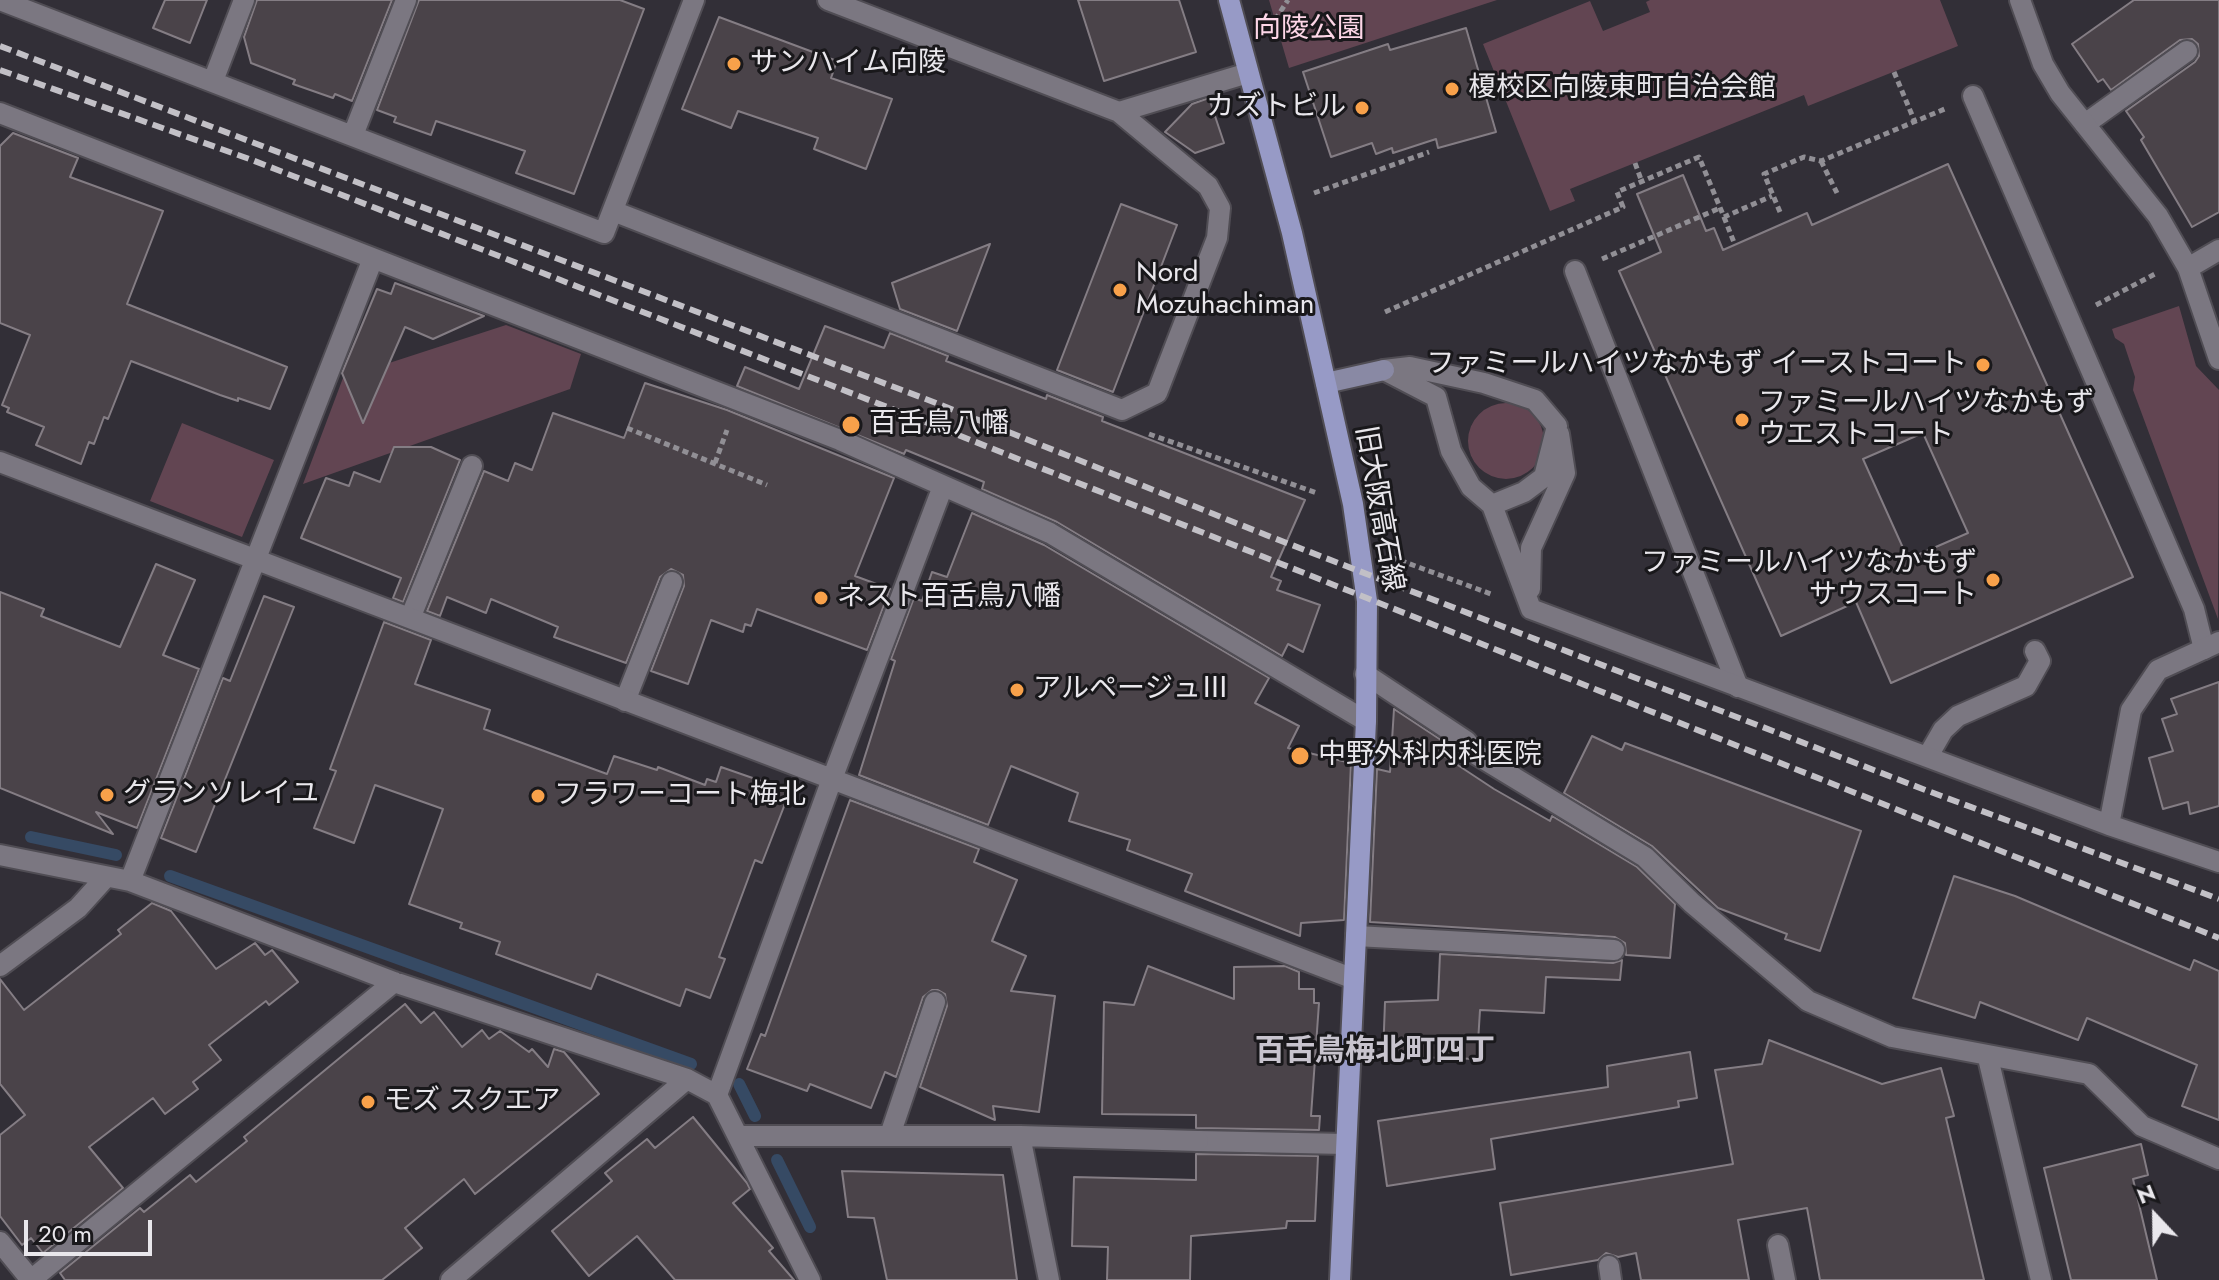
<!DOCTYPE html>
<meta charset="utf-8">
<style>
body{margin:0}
#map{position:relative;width:2219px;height:1280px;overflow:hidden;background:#322f37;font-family:Jost,sans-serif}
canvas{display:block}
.north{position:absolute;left:2115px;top:1176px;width:80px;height:80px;-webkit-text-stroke:6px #19181b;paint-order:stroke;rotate:338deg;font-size:22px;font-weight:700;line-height:32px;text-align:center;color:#e9e7ec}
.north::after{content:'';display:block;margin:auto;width:28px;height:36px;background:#e9e7ec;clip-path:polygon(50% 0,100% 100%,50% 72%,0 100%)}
.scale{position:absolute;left:24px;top:1220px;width:128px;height:36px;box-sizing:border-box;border:4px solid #e9e7ec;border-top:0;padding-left:10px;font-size:24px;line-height:28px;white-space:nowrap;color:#e9e7ec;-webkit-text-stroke:6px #19181b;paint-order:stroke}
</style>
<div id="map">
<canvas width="2219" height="1280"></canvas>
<div class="north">N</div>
<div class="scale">20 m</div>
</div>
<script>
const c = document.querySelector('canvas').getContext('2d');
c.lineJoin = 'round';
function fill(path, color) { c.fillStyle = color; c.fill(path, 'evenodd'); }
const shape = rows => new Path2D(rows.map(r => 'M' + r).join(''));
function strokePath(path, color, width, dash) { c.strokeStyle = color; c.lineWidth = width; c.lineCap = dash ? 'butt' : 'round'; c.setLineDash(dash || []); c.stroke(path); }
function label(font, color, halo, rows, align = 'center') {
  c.font = font + ' Jost,"Noto Sans JP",sans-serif'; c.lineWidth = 6; c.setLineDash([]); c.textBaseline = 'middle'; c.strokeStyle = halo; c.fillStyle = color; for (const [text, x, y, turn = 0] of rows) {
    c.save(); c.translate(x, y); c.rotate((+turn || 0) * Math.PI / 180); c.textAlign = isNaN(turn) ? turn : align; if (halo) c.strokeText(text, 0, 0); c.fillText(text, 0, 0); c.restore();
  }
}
const green = shape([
 [1269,0,1497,0,1289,68],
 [1650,0,1940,0,1958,46,1808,106,1804,95,1570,189,1575,201,1550,211,1483,44,1590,1,1603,31,1650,12,1646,2],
 [2179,306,2196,366,2219,390,2218,619,2133,390,2135,377,2124,344,2115,338,2112,329],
 [506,325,581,354,570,389,303,484,343,378],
 '1468 441a38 38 0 1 1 76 0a38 38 0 1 1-76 0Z',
 [182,423,274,460,242,537,150,501]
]);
const stream = shape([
 [31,837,116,855],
 [170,876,691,1064],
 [739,1084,755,1116],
 [777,1160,810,1227]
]);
const building = shape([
 [165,0,207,0,190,43,153,28,165,0],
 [257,0,392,0,352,101,335,94,333,98,293,84,295,80,251,63,244,37,257,0],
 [419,0,620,0,644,9,574,194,516,173,525,151,436,121,431,135,394,122,396,117,377,110,419,0],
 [1078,0,1179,0,1196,52,1104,81,1078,0],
 [2134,0,2219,0,2219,212,2192,227,2141,140,2144,137,2126,111,2195,62,2199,56,2198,44,2192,39,2180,40,2111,90,2103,79,2098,82,2072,44,2134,0],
 [719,17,837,61,831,78,892,99,866,169,814,149,818,138,738,111,731,128,682,109,719,17],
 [1466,28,1496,132,1438,148,1436,139,1393,153,1392,148,1376,154,1372,143,1331,157,1303,72,1388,44,1390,50,1466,28],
 [1209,98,1224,143,1195,153,1165,132,1192,104,1209,98],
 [13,133,78,158,70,177,163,211,127,304,287,367,270,409,238,398,238,401,220,395,131,361,108,419,104,417,94,444,89,442,81,464,36,445,44,427,7,412,9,408,2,405,30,335,0,323,0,146,13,133],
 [1948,164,2133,577,1891,683,1856,602,1781,636,1619,271,1661,252,1637,194,1683,175,1706,231,1714,228,1723,250,1807,213,1812,225,1948,164],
 [1923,433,1968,533,1908,559,1863,459,1923,433],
 [1121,204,1177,225,1113,392,1057,370,1121,204],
 [990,244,957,331,900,309,892,283,990,244],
 [395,283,484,316,433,339,405,327,363,423,342,373,377,289,391,294,395,283],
 [825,326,884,348,890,333,948,356,946,361,1046,399,1047,395,1103,417,1102,421,1305,500,1271,577,1281,581,1277,590,1320,605,1303,652,1288,644,1282,656,1057,522,982,489,984,482,906,450,904,454,737,386,745,367,799,389,825,326],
 [645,383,727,410,894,478,855,576,890,589,867,650,757,609,751,626,745,624,743,632,711,620,688,684,651,671,684,586,683,575,671,569,660,577,626,663,554,637,558,627,491,599,486,613,447,597,440,616,427,611,484,471,508,481,515,463,532,470,553,413,624,438,645,383],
 [394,447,431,447,460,460,403,602,393,598,401,578,301,538,326,478,349,486,354,472,380,482,394,447],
 [972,513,1044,545,1269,678,1255,703,1299,726,1288,748,1351,763,1344,920,1301,923,1300,936,1185,891,1192,874,1127,850,1130,840,1069,821,1078,793,1011,766,988,825,859,775,895,661,891,659,914,598,922,601,932,572,947,577,972,513],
 [156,564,195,580,163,655,199,669,137,828,96,812,113,834,0,788,0,592,44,609,41,616,120,647,156,564],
 [264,596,294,607,196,852,161,838,223,678,230,681,264,596],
 [384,622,431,640,415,684,490,710,484,729,607,774,614,756,657,770,658,767,705,785,707,779,716,782,721,767,790,791,762,863,755,860,719,957,725,959,710,998,686,989,680,1006,597,974,591,989,496,954,500,942,460,928,462,923,409,904,443,809,375,785,354,843,314,828,336,771,330,769,384,622],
 [2219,682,2219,806,2190,814,2188,802,2163,809,2149,758,2173,751,2162,719,2177,714,2171,699,2219,682],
 [1394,709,1444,742,1444,756,1494,789,1550,821,1552,816,1637,867,1675,904,1670,958,1626,955,1625,943,1615,937,1370,922,1377,769,1390,772,1394,709],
 [1592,736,1622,750,1625,743,1861,831,1820,951,1785,939,1787,934,1718,908,1652,846,1564,793,1592,736],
 [850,800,979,849,974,862,1017,880,992,941,1026,956,1011,991,1055,996,1039,1112,993,1106,995,1120,920,1087,947,1006,945,994,938,990,932,990,923,997,896,1077,885,1072,871,1108,810,1084,807,1091,747,1069,761,1034,765,1036,850,800],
 [1954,876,2015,896,2190,970,2194,960,2219,971,2219,1120,2182,1106,2197,1065,2087,1018,2078,1040,1980,1002,1975,1018,1913,998,1954,876],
 [152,903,171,911,216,969,255,943,265,955,272,950,298,982,269,1005,266,1001,209,1045,221,1060,193,1082,198,1089,165,1114,153,1098,89,1147,123,1188,43,1253,31,1238,22,1245,0,1216,0,1135,25,1115,0,1084,0,979,24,1010,121,934,118,930,152,903],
 [1440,954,1613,963,1622,960,1620,980,1546,977,1544,1013,1480,1010,1477,1059,1383,1056,1385,1002,1438,1000,1440,954],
 [1148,966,1234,999,1234,967,1285,966,1299,972,1299,989,1314,989,1314,1003,1319,1003,1311,1116,1320,1116,1319,1130,1196,1128,1196,1115,1102,1114,1104,1002,1134,1005,1148,966],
 [405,1004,421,1023,434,1012,462,1047,482,1030,489,1039,500,1031,529,1052,532,1049,548,1067,554,1049,564,1052,599,1094,475,1194,464,1179,405,1228,422,1248,382,1280,65,1280,60,1273,140,1208,144,1212,190,1175,196,1182,247,1141,244,1137,405,1004],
 [1769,1040,1882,1084,1941,1068,1954,1116,1946,1118,1984,1280,1820,1280,1807,1208,1738,1220,1749,1280,1641,1280,1636,1253,1618,1257,1606,1253,1598,1260,1511,1275,1500,1203,1733,1164,1715,1070,1762,1064,1769,1040],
 [1690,1052,1697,1098,1678,1101,1679,1107,1491,1139,1495,1169,1387,1186,1378,1121,1608,1087,1607,1066,1690,1052],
 [693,1117,747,1183,750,1189,733,1203,773,1248,769,1251,794,1280,675,1280,637,1236,589,1276,552,1231,612,1181,605,1173,647,1139,655,1148,693,1117],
 [2141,1144,2148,1175,2133,1179,2157,1280,2071,1280,2044,1168,2141,1144],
 [1196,1154,1318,1156,1315,1221,1287,1221,1286,1228,1191,1236,1190,1280,1107,1280,1108,1247,1072,1246,1074,1177,1196,1180,1196,1154],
 [842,1171,1003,1175,1017,1280,887,1280,874,1218,848,1217,842,1171]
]);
const path = shape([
 [1266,24,1275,20,1288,0],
 [1894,72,1915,122],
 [1821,161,1837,193],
 [1635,163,1642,182],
 [1314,193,1429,152],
 [1780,212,1764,174,1804,157,1821,161,1947,108],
 [1724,217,1735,245],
 [1602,259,1720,208],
 [2096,305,2155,274],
 [1385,312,1623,207,1617,192,1699,157,1724,217,1772,196],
 [627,428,767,485],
 [1149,434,1317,493],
 [715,463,727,430],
 [1391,557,1491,594]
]);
const lane = shape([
 [1973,96,2194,609,2204,649],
 [2085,124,2187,51],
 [1575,271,1738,687],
 [411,616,472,466],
 [625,701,672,582],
 [1928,756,1943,730,1958,716,2026,686,2040,661,2035,651],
 [1356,936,1614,950],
 [1198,1141,1346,1144]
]);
const street = shape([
 [0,0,604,233,694,0],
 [828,0,1119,112,1248,73],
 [2020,0,2043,64,2060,93,2158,216,2188,268,2219,359],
 [213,81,244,0],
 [0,113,840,440,1050,533,1366,721],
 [353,135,406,0],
 [613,211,1122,410,1157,393,1217,238,1220,208,1208,186,1119,112],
 [2188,268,2219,250],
 [1384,370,1436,397,1451,451,1471,487,1492,505,1531,609,2109,825,2219,862],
 [1384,370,1410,367,1484,383,1535,400,1557,426,1544,477,1524,492,1492,505],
 [0,462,832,779,943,486],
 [1530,589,1531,548,1565,473,1559,434],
 [1365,674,1466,741,1477,755,1645,857,1692,903,1808,1001,1892,1037,2089,1074,2142,1126,2219,1159],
 [2109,825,2131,710,2158,670,2219,642],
 [0,855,130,881,394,982,687,1079,717,1095,832,779,1354,979],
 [130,881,372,261],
 [0,966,78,908,106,877],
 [1988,1058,2041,1280],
 [717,1095,810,1280],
 [890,1135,935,1002],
 [738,1136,1020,1136,1198,1141],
 [1020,1136,1049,1280],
 [0,1242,31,1280],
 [1778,1245,1785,1280],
 [1609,1266,1611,1280],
 [31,1280,394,982],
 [451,1280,687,1079]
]);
const secondary = shape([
 [1326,383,1384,370]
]);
const primary = shape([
 [1229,0,1292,233,1353,504,1367,601,1366,721,1340,1280]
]);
const rail = shape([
 [0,46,936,403,1266,535,1928,791,2219,899],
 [0,70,252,160,923,421,2219,938]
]);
const markers = [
 [734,64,8,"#f8a14a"],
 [1452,89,8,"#f8a14a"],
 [1362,108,8,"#f8a14a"],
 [1120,290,8,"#f8a14a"],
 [1983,365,8,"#f8a14a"],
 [1742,420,8,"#f8a14a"],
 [851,425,10,"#f8a14a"],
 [1993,580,8,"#f8a14a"],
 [821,598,8,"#f8a14a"],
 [1017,690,8,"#f8a14a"],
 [1300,756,10,"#f8a14a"],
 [107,795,8,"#f8a14a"],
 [538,796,8,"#f8a14a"],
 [368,1102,8,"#f8a14a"]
];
const parkNames = [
 ["向陵公園",1309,30]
];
const poiNames = [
 ["サンハイム向陵",750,64],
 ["榎校区向陵東町自治会館",1468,89],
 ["カズトビル",1346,108,"right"],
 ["Nord",1136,274],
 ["Mozuhachiman",1136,306],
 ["ファミールハイツなかもず イーストコート",1967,365,"right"],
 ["ファミールハイツなかもず",1758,404],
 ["ウエストコート",1758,436],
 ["百舌鳥八幡",869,425],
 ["ファミールハイツなかもず",1977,564,"right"],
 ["サウスコート",1977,596,"right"],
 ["ネスト百舌鳥八幡",837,598],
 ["アルページュⅢ",1033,690],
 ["中野外科内科医院",1318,756],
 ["グランソレイユ",123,795],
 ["フラワーコート梅北",554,796],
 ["モズ スクエア",384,1102]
];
const streetNames = [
 ["旧大阪高石線",1378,509,80]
];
const neighbourhoodNames = [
 ["百舌鳥梅北町四丁",1375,1053]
];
fill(green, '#624552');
strokePath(stream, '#364a64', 12);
fill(building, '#4a4349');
strokePath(building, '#847d84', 2);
strokePath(lane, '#504d54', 24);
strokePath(street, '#504d54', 24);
strokePath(secondary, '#504d54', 24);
strokePath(primary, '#504d54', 24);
strokePath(path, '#918f95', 5, [6, 4]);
strokePath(lane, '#7b7781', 20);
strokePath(street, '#7b7781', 20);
strokePath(secondary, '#8989a4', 20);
strokePath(primary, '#979ac6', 20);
strokePath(rail, '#c2c0c6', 6, [12, 6]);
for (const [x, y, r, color] of markers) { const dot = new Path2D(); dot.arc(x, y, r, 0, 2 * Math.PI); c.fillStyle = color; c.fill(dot); strokePath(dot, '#19181b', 3); }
label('28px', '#fdd6e7', '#19181b', parkNames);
label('28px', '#e9e7ec', '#19181b', poiNames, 'left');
label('28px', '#e9e7ec', '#19181b', streetNames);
label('bold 30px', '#c8c4ce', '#19181b', neighbourhoodNames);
</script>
